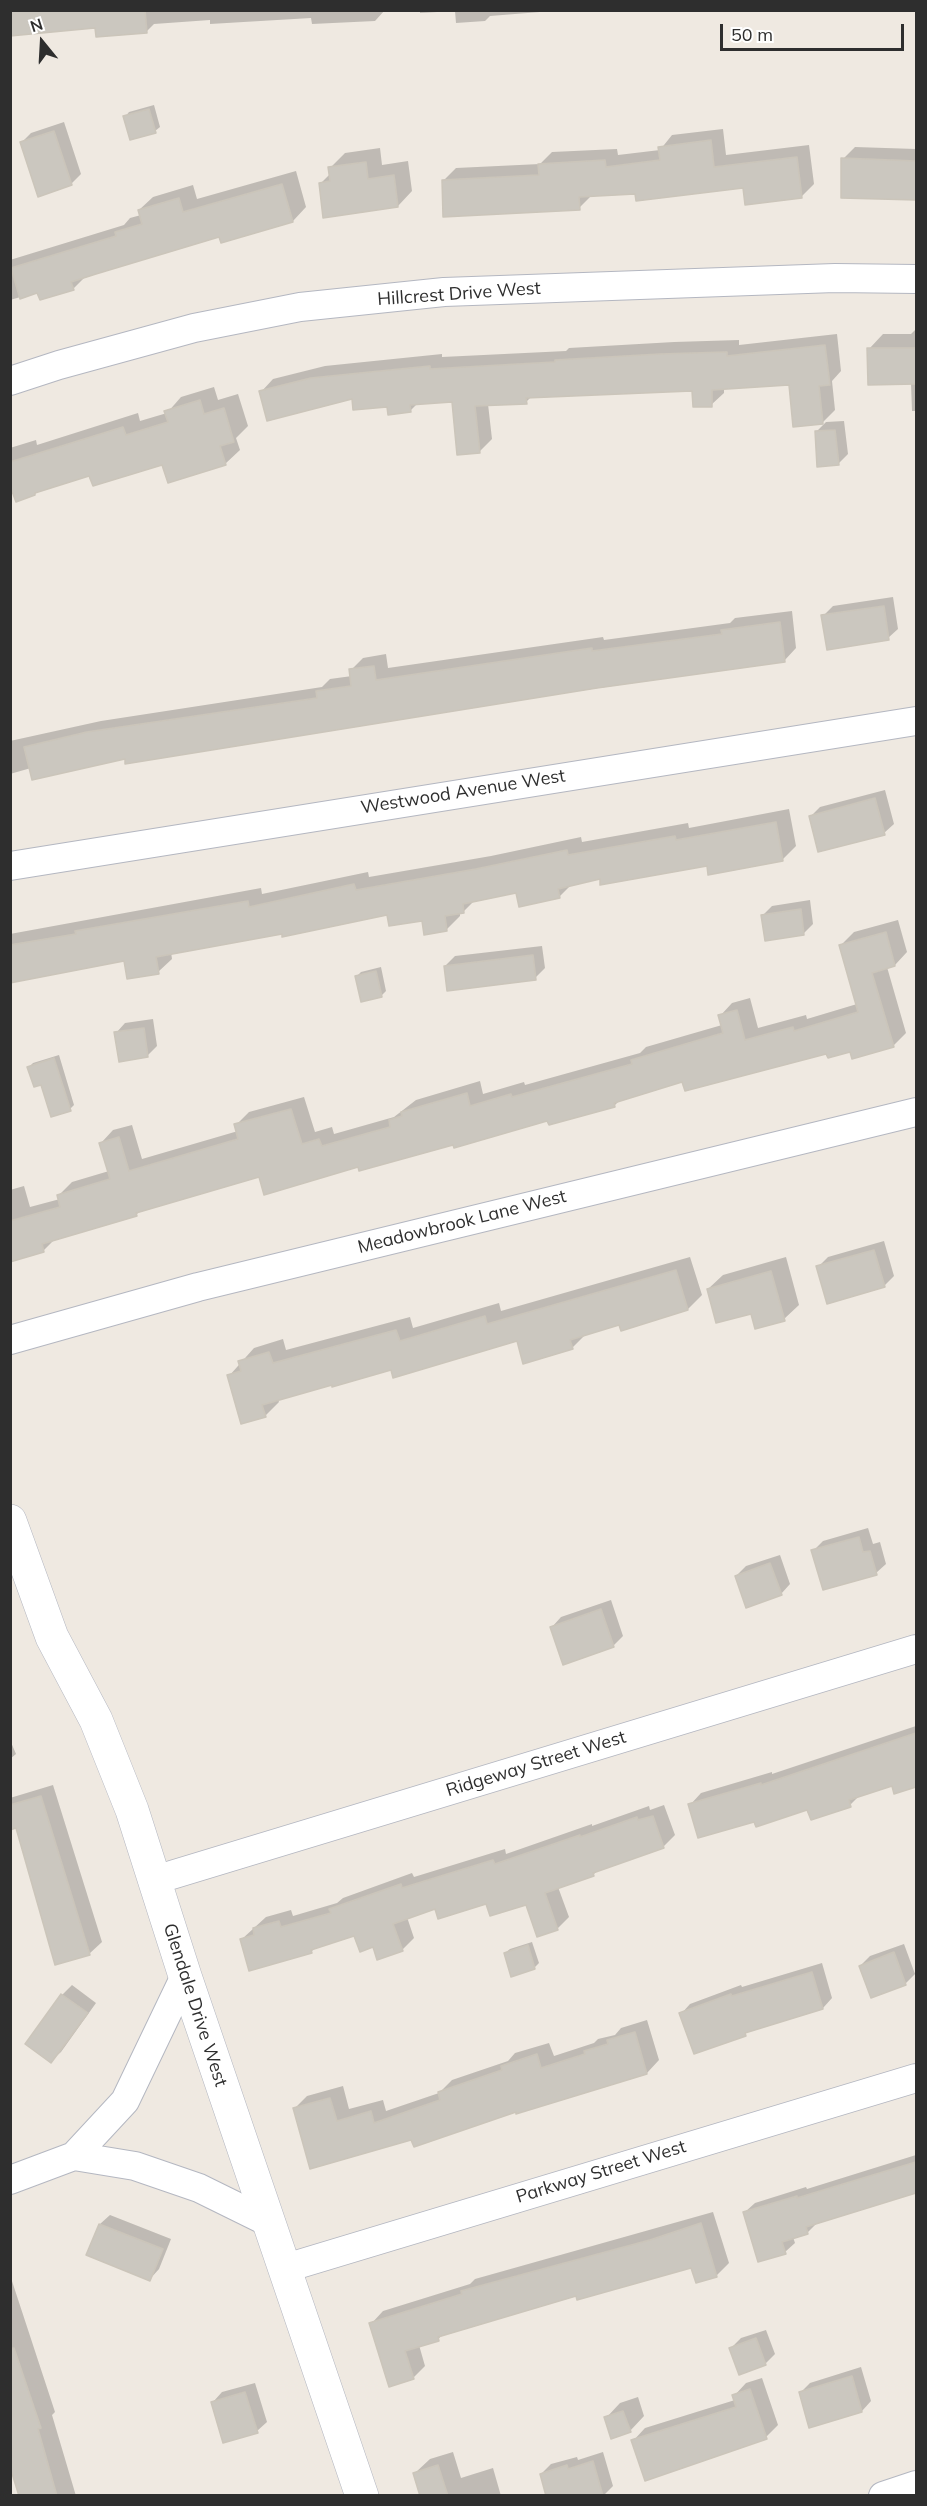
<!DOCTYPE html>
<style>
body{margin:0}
#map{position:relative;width:927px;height:2506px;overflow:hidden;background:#efe9e1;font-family:Mulish,sans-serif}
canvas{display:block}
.frame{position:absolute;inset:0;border:12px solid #2e2e2e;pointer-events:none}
.north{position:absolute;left:12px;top:12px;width:60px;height:60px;-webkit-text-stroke:4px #fff;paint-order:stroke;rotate:342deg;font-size:16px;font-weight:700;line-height:24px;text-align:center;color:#2e2e2e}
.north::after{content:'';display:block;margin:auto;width:21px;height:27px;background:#2e2e2e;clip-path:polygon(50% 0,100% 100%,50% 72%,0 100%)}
.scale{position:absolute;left:720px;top:24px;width:184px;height:27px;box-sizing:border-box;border:3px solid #2e2e2e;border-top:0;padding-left:8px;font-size:18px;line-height:21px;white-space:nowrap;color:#2e2e2e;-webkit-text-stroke:4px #fff;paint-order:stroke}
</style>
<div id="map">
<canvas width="927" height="2506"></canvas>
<div class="frame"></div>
<div class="north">N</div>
<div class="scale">50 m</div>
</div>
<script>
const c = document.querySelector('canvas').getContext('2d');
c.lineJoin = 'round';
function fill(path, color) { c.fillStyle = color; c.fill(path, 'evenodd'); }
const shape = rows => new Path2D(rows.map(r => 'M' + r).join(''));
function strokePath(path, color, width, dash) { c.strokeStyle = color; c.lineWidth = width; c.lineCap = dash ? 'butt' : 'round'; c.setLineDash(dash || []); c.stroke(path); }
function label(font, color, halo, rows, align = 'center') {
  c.font = font + ' Mulish,sans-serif'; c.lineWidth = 5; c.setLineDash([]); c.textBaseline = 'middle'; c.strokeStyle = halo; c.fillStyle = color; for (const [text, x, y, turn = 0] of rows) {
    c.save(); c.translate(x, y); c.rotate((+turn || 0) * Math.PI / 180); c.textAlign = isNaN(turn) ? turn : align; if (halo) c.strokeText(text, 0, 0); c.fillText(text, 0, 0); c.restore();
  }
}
const shadow = shape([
 [10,10,385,10,375,21,312,24,311,18,210,24,210,20,154,24,146,32,97,27],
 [420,10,565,10,490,16,485,21,456,23,455,11,420,13],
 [154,105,160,127,155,131,125,117,129,112],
 [64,122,81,174,71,184,21,143,31,133],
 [723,129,726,155,809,145,814,184,801,197,744,186,591,196,579,208,443,181,456,168,540,164,552,152,617,149,618,155,660,150,672,135],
 [855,147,916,149,916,198,842,197,843,159],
 [380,148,382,165,408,161,412,191,398,206,320,184,331,173,330,168,345,153],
 [296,171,306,207,293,221,220,235,86,276,73,289,38,292,10,300,10,260,124,225,130,218,141,215,139,210,153,197,193,185,197,199],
 [916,329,916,411,912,411,911,383,869,349,883,334,911,334],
 [837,334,841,371,832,381,835,410,823,422,790,384,724,388,724,393,711,405,694,389,532,396,526,402,488,404,492,439,479,452,453,400,418,403,410,411,354,398,261,392,273,379,325,366,442,354,442,357,566,351,569,348,674,342,739,340,739,345],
 [214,387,218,400,238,394,248,426,236,438,240,450,225,464,163,463,90,474,39,490,35,494,10,494,10,448,36,440,37,445,138,413,140,421,167,413,181,397],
 [844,421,848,454,838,464,816,432,826,422],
 [893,597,898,629,888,638,823,616,833,606],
 [792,611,796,648,784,661,126,757,31,768,10,774,10,741,101,721,322,687,330,679,352,676,351,670,363,658,386,654,388,668,603,637,604,640,730,623,735,618],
 [885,790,894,824,884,833,810,817,820,807],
 [789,809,796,846,782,860,708,865,601,878,572,884,559,897,517,891,475,900,463,912,460,912,460,916,447,929,423,919,388,913,171,952,172,959,158,972,126,960,10,981,10,934,261,888,262,894,368,872,369,877,491,856,581,837,582,842,688,823,689,828],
 [810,900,813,924,804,933,763,915,772,906],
 [898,920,907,952,895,965,887,967,906,1033,893,1046,827,1052,683,1081,621,1099,614,1106,548,1119,359,1165,260,1175,141,1210,136,1215,56,1238,44,1250,10,1260,10,1190,24,1186,30,1207,60,1199,59,1195,72,1182,109,1171,101,1143,113,1130,132,1125,142,1159,238,1131,236,1125,249,1112,304,1097,315,1132,332,1127,334,1134,394,1117,416,1100,480,1081,483,1094,524,1082,525,1085,640,1053,646,1047,722,1025,720,1016,732,1003,750,998,758,1028,806,1015,807,1019,857,1004,841,945,854,932],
 [542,946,545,968,535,978,445,966,455,956],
 [381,967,386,991,381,996,357,976,361,972],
 [153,1019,157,1046,148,1055,116,1033,125,1023],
 [59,1055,74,1105,70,1109,29,1067,33,1063],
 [884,1241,894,1276,884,1286,818,1267,828,1257],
 [690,1257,702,1295,688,1309,620,1323,586,1334,572,1348,518,1339,392,1368,278,1399,279,1402,265,1416,229,1376,254,1348,283,1339,286,1350,410,1317,413,1328,499,1303,501,1311],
 [786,1257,799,1305,784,1319,752,1312,708,1289,723,1275],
 [868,1528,873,1544,880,1542,886,1564,876,1573,813,1551,823,1541],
 [780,1555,790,1584,781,1594,736,1576,746,1566],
 [611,1600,623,1636,613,1646,552,1627,561,1617],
 [916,1726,916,1785,895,1792,893,1784,860,1795,850,1805,808,1809,755,1820,690,1805,701,1793,772,1772,772,1774],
 [10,1740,16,1754,10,1759],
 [53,1785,102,1942,89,1954,17,1826,10,1828,10,1798],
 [664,1805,675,1835,663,1847,599,1869,593,1875,558,1887,569,1917,557,1929,527,1903,487,1902,436,1907,407,1917,414,1938,402,1950,374,1945,355,1934,317,1946,311,1952,242,1939,266,1917,291,1910,293,1916,337,1903,343,1898,412,1873,414,1877,505,1849,506,1854,592,1824,592,1826,649,1806,650,1810],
 [532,1942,539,1963,534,1968,505,1953,510,1949],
 [904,1944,915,1974,905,1984,860,1966,870,1956],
 [822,1963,832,1998,823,2008,750,2030,745,2034,681,2014,690,2004,741,1985,742,1987],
 [72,1985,96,2003,61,2052,51,2061,27,2044,62,1995],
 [647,2020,659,2060,647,2073,312,2167,295,2108,307,2096,343,2086,349,2109,383,2100,386,2111,439,2093,452,2080,508,2061,515,2053,549,2043,554,2056,594,2043,598,2039,615,2035,621,2028],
 [916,2155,916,2198,915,2192,818,2222,807,2233,793,2237,795,2243,785,2252,745,2212,755,2203,806,2187,807,2189],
 [713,2212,729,2263,716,2276,692,2266,577,2294,444,2334,438,2339,419,2345,425,2366,413,2378,371,2324,383,2311,470,2284,475,2279],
 [110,2215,171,2239,159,2269,150,2279,88,2254,100,2224],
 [10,2275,55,2412,52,2415,76,2496,20,2496,10,2449],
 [766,2330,775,2354,765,2364,731,2348,741,2338],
 [861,2367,871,2401,862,2411,810,2426,800,2393,810,2383],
 [762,2378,778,2425,766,2437,633,2441,645,2428,735,2400,734,2396,746,2383],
 [255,2383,267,2422,257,2431,213,2402,222,2392],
 [638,2397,644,2416,630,2431,606,2418,620,2403],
 [453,2452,461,2478,493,2468,501,2496,422,2496,415,2473,430,2459],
 [603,2452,613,2486,603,2496,548,2496,541,2474,551,2464,577,2457,578,2460]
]);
const building = shape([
 [10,10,145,10,147,33,96,37,95,28,10,36,10,10],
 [149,109,156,133,130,140,123,116,149,109],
 [54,131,72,185,38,197,20,142,54,131],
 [711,140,714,167,797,157,802,198,745,205,743,188,636,201,635,194,579,197,580,210,443,217,442,180,539,175,538,164,605,160,606,167,660,160,658,147,711,140],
 [841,158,916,161,916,200,841,198,841,158],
 [366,162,368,179,394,175,398,207,323,218,319,183,330,181,328,167,366,162],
 [282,184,293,222,221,243,219,237,96,274,71,282,74,290,40,300,37,293,20,299,11,268,116,236,115,232,142,224,138,210,179,198,183,212,282,184],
 [825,345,830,385,819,386,823,424,793,427,789,385,712,390,712,407,693,407,692,391,526,398,527,404,475,406,480,453,457,455,452,402,410,405,411,412,388,415,387,407,353,410,352,399,267,421,259,391,311,378,430,366,430,369,555,362,555,360,661,354,727,352,727,356,825,345],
 [867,348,916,348,916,384,868,385,867,348],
 [200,400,204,414,224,408,234,442,220,446,226,465,168,483,162,465,93,486,89,476,35,493,35,495,16,502,10,486,10,462,123,427,126,435,168,422,164,411,200,400],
 [835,430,839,465,817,467,815,431,835,430],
 [884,606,889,640,827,650,821,615,884,606],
 [780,622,785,662,597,688,125,764,125,759,32,780,24,747,87,732,317,698,316,691,351,686,349,669,374,666,376,680,592,648,592,651,722,634,721,630,780,622],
 [875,798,885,835,818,852,809,816,875,798],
 [776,822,783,861,708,875,707,866,600,885,600,879,558,889,560,898,519,907,516,893,463,904,464,913,445,916,447,931,424,935,422,921,389,926,387,915,282,937,282,934,156,957,159,974,127,979,124,961,10,983,10,945,76,934,75,931,248,901,249,907,354,884,356,890,476,869,567,850,568,855,675,836,676,840,776,822],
 [801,909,804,935,765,941,761,915,801,909],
 [886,932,895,966,872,973,894,1047,852,1059,850,1052,828,1058,826,1054,685,1091,682,1082,614,1103,615,1107,549,1125,547,1121,454,1148,453,1145,359,1171,358,1167,264,1195,259,1177,136,1213,137,1216,42,1244,44,1252,10,1262,10,1221,60,1207,57,1195,110,1179,99,1143,119,1137,129,1171,238,1139,234,1124,291,1109,302,1144,319,1139,322,1146,390,1127,389,1120,402,1116,401,1112,467,1093,470,1106,511,1094,512,1097,632,1064,631,1060,723,1033,718,1015,737,1010,745,1040,793,1027,794,1031,858,1012,839,945,886,932],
 [533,955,536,980,447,991,444,966,533,955],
 [376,971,382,997,361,1002,355,976,376,971],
 [144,1028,148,1057,119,1062,114,1032,144,1028],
 [54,1058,71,1111,51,1117,41,1085,34,1087,27,1067,54,1058],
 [874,1250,885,1287,827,1304,816,1266,874,1250],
 [676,1270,688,1310,621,1331,619,1325,570,1340,573,1349,523,1364,517,1341,393,1378,391,1370,332,1387,332,1385,262,1405,266,1417,241,1424,227,1375,241,1371,238,1361,269,1352,273,1363,396,1330,400,1341,485,1316,487,1324,676,1270],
 [771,1271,785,1321,755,1329,751,1314,716,1323,707,1289,771,1271],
 [859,1537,863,1552,870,1551,877,1575,823,1590,811,1550,859,1537],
 [770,1563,782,1595,746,1608,735,1576,770,1563],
 [601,1609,614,1647,563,1665,550,1627,601,1609],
 [916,1733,916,1787,894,1794,892,1786,849,1800,851,1807,811,1820,807,1810,756,1827,754,1822,698,1838,688,1804,761,1783,761,1785,916,1733],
 [41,1796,90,1955,55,1965,16,1828,10,1830,10,1805,41,1796],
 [653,1816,664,1848,593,1873,594,1876,545,1893,558,1930,537,1937,526,1905,490,1916,486,1904,438,1919,435,1909,393,1924,403,1951,377,1960,373,1947,360,1952,354,1936,311,1950,312,1953,249,1971,240,1939,254,1935,253,1928,279,1921,281,1927,331,1913,329,1909,401,1884,402,1888,493,1860,495,1864,580,1835,580,1837,637,1817,638,1820,653,1816],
 [528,1945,535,1969,511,1977,504,1953,528,1945],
 [894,1952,906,1985,871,1998,859,1966,894,1952],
 [812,1972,823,2009,745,2033,746,2036,694,2054,679,2013,731,1994,732,1996,812,1972],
 [61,1994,88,2013,51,2063,25,2044,61,1994],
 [635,2032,647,2074,516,2114,516,2112,414,2147,411,2140,310,2169,293,2108,330,2098,337,2121,371,2111,374,2123,440,2100,438,2092,502,2070,501,2066,537,2054,541,2068,585,2054,584,2051,608,2044,607,2040,635,2032],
 [916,2162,916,2193,806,2227,808,2234,782,2242,786,2254,758,2262,743,2212,797,2196,797,2198,916,2162],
 [701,2223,717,2277,696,2283,691,2268,577,2300,576,2296,438,2337,439,2341,405,2351,414,2379,389,2387,369,2323,462,2294,461,2291,650,2240,701,2223],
 [99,2224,163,2249,150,2281,86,2255,99,2224],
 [756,2338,766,2365,739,2375,729,2348,756,2338],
 [14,2348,41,2428,38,2429,57,2496,19,2496,10,2467,10,2349,14,2348],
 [852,2376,862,2412,809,2428,799,2392,852,2376],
 [750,2389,767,2439,645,2481,631,2440,736,2407,732,2395,750,2389],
 [245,2392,258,2433,223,2443,211,2402,245,2392],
 [623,2411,631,2432,611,2439,604,2417,623,2411],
 [593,2461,603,2496,546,2496,540,2474,567,2465,568,2469,593,2461],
 [438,2465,448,2496,420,2496,413,2473,438,2465]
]);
const street = shape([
 [10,381,59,365,194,328,300,307,444,292,835,278,916,279],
 [10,866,916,721],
 [10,1340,198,1287,916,1112],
 [155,1880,916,1649],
 [74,2156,135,2166,199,2188,268,2222],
 [10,2180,74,2156,125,2101,185,1976],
 [286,2268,916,2078],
 [883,2496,916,2485]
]);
const secondary = shape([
 [10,1521,52,1637,96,1720,132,1810,185,1976,362,2496]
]);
const streetNames = [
 ["Hillcrest Drive West",459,294,-4],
 ["Westwood Avenue West",463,792,-9],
 ["Meadowbrook Lane West",462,1222,-14],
 ["Ridgeway Street West",536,1764,-17],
 ["Glendale Drive West",195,2005,72],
 ["Parkway Street West",601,2172,-17]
];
fill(shadow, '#0003');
fill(building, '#cbc7bf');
strokePath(building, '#cbc5ba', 1.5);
strokePath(street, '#b4b7c1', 30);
strokePath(secondary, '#b4b7c1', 34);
strokePath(street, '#fff', 28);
strokePath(secondary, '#fff', 33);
label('18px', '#2e2e2e', '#fff', streetNames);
</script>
